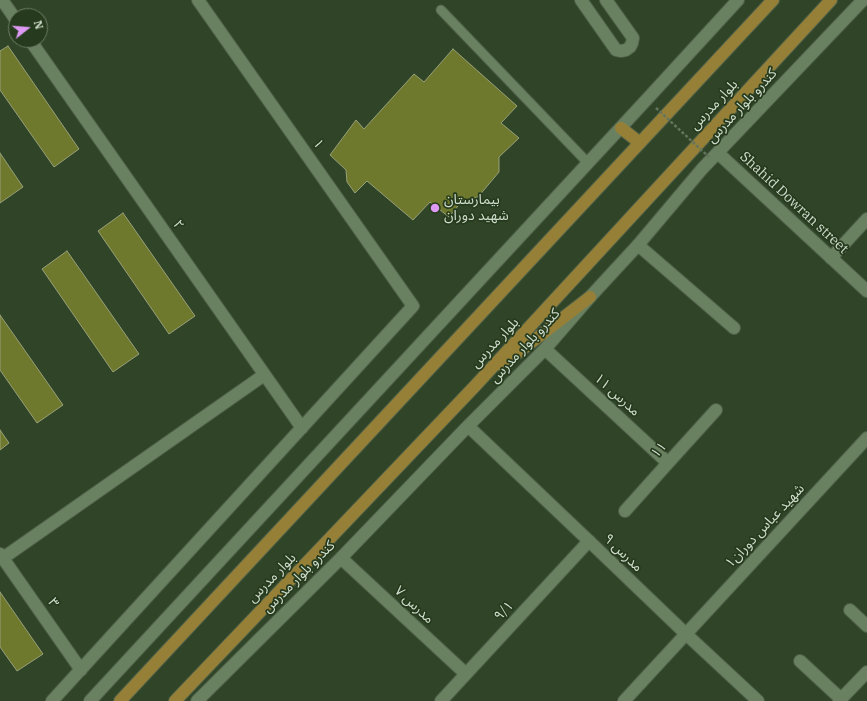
<!DOCTYPE html>
<meta charset="utf-8">
<style>
body{margin:0}
#map{position:relative;width:867px;height:701px;overflow:hidden;background:#304528;font-family:"IBM Plex Serif",serif}
canvas{display:block}
.north{position:absolute;left:8px;top:8px;width:40px;height:40px;box-sizing:border-box;background:#263b1e;border:1px solid #6a7c64;border-radius:50%;rotate:73deg;font-size:11px;font-weight:700;line-height:16px;text-align:center;color:#d0ddcc}
.north::after{content:'';display:block;margin:auto;width:14px;height:18px;background:#dd99f4;clip-path:polygon(50% 0,100% 100%,50% 72%,0 100%)}
</style>
<div id="map">
<canvas width="867" height="701"></canvas>
<div class="north">N</div>
</div>
<script>
const c = document.querySelector('canvas').getContext('2d');
c.lineJoin = 'round';
function fill(path, color) { c.fillStyle = color; c.fill(path, 'evenodd'); }
const shape = rows => new Path2D(rows.map(r => 'M' + r).join(''));
function strokePath(path, color, width, dash) { c.strokeStyle = color; c.lineWidth = width; c.lineCap = dash ? 'butt' : 'round'; c.setLineDash(dash || []); c.stroke(path); }
function label(font, color, halo, rows, align = 'center') {
  c.font = font + ' "IBM Plex Serif","Noto Sans Arabic",serif'; c.lineWidth = 3.5; c.setLineDash([]); c.textBaseline = 'middle'; c.strokeStyle = halo; c.fillStyle = color; for (const [text, x, y, turn = 0] of rows) {
    c.save(); c.translate(x, y); c.rotate((+turn || 0) * Math.PI / 180); c.textAlign = isNaN(turn) ? turn : align; if (halo) c.strokeText(text, 0, 0); c.fillText(text, 0, 0); c.restore();
  }
}
const building = shape([
 [8,46,79,149,54,167,0,90,0,51,8,46],
 [453,49,517,106,501,123,519,138,499,157,499,172,478,197,462,201,449,217,430,202,413,220,367,181,355,193,347,182,346,170,330,155,356,120,364,129,414,74,424,82,453,49],
 [0,153,23,187,0,203,0,153],
 [123,213,195,316,169,334,98,231,123,213],
 [67,251,139,354,113,372,42,269,67,251],
 [0,315,63,405,37,423,0,370,0,315],
 [0,430,9,443,0,450,0,430],
 [0,592,43,654,17,671,0,647,0,592]
]);
const lane = shape([
 [441,10,588,163]
]);
const street = shape([
 [2,0,16,20],
 [30,40,302,428],
 [638,245,734,328],
 [831,258,867,219],
 [545,349,668,463],
 [625,511,668,463,716,410],
 [0,554,81,670],
 [3,558,264,375],
 [341,558,466,674],
 [850,610,867,626],
 [800,661,841,699],
 [52,701,413,306,198,0],
 [441,701,589,541],
 [624,701,867,438],
 [839,701,867,672]
]);
const secondary = shape([
 [581,0,616,50,621,51,626,50,630,47,632,43,633,38,606,0],
 [718,153,867,291],
 [468,426,589,541,686,634,758,701],
 [90,701,649,97,738,0],
 [197,701,341,558,468,426,545,349,590,297,638,245,702,169,863,0]
]);
const primary = shape([
 [621,128,640,143],
 [502,365,590,297],
 [120,701,773,0],
 [175,701,475,386,831,0]
]);
const pathBridge = shape([
 [656,108,709,157]
]);
const markers = [
 [435,208,5,"#dd99f4"]
];
const streetNames = [
 ["بلوار مدرس",714,105,-47],
 ["کندرو بلوار مدرس",742,106,-47],
 ["۱",318,144,55],
 ["Shahid Dowran street",794,203,43],
 ["۲",178,225,55],
 ["بلوار مدرس",495,343,-47],
 ["کندرو بلوار مدرس",525,346,-47],
 ["مدرس ۱۱",617,395,42],
 ["۱۱",659,450,-48],
 ["شهید عباس دوران۱",765,526,-47],
 ["مدرس ۹",623,553,44],
 ["کندرو بلوار مدرس",299,577,-45],
 ["بلوار مدرس",272,578,-46],
 ["۳",53,603,55],
 ["مدرس ۷",414,605,43],
 ["۹/۱",504,611,-47]
];
const poiNames = [
 ["بیمارستان",444,200],
 ["شهید دوران",444,216]
];
fill(building, '#6e792d');
strokePath(building, '#98a079', 1);
strokePath(lane, '#4e6048', 11);
strokePath(street, '#4e6048', 14);
strokePath(secondary, '#4e6048', 14);
strokePath(primary, '#4e6048', 14);
strokePath(lane, '#6a8161', 9);
strokePath(street, '#6a8161', 12);
strokePath(secondary, '#6a8161', 12);
strokePath(primary, '#968038', 12);
strokePath(pathBridge, '#63765d', 2.5, [3, 2]);
for (const [x, y, r, color] of markers) { const dot = new Path2D(); dot.arc(x, y, r, 0, 2 * Math.PI); c.fillStyle = color; c.fill(dot); strokePath(dot, '#263b1e', 1.5); }
label('14px', '#d0ddcc', '#263b1e', streetNames);
label('14px', '#d0ddcc', '#263b1e', poiNames, 'left');
</script>
